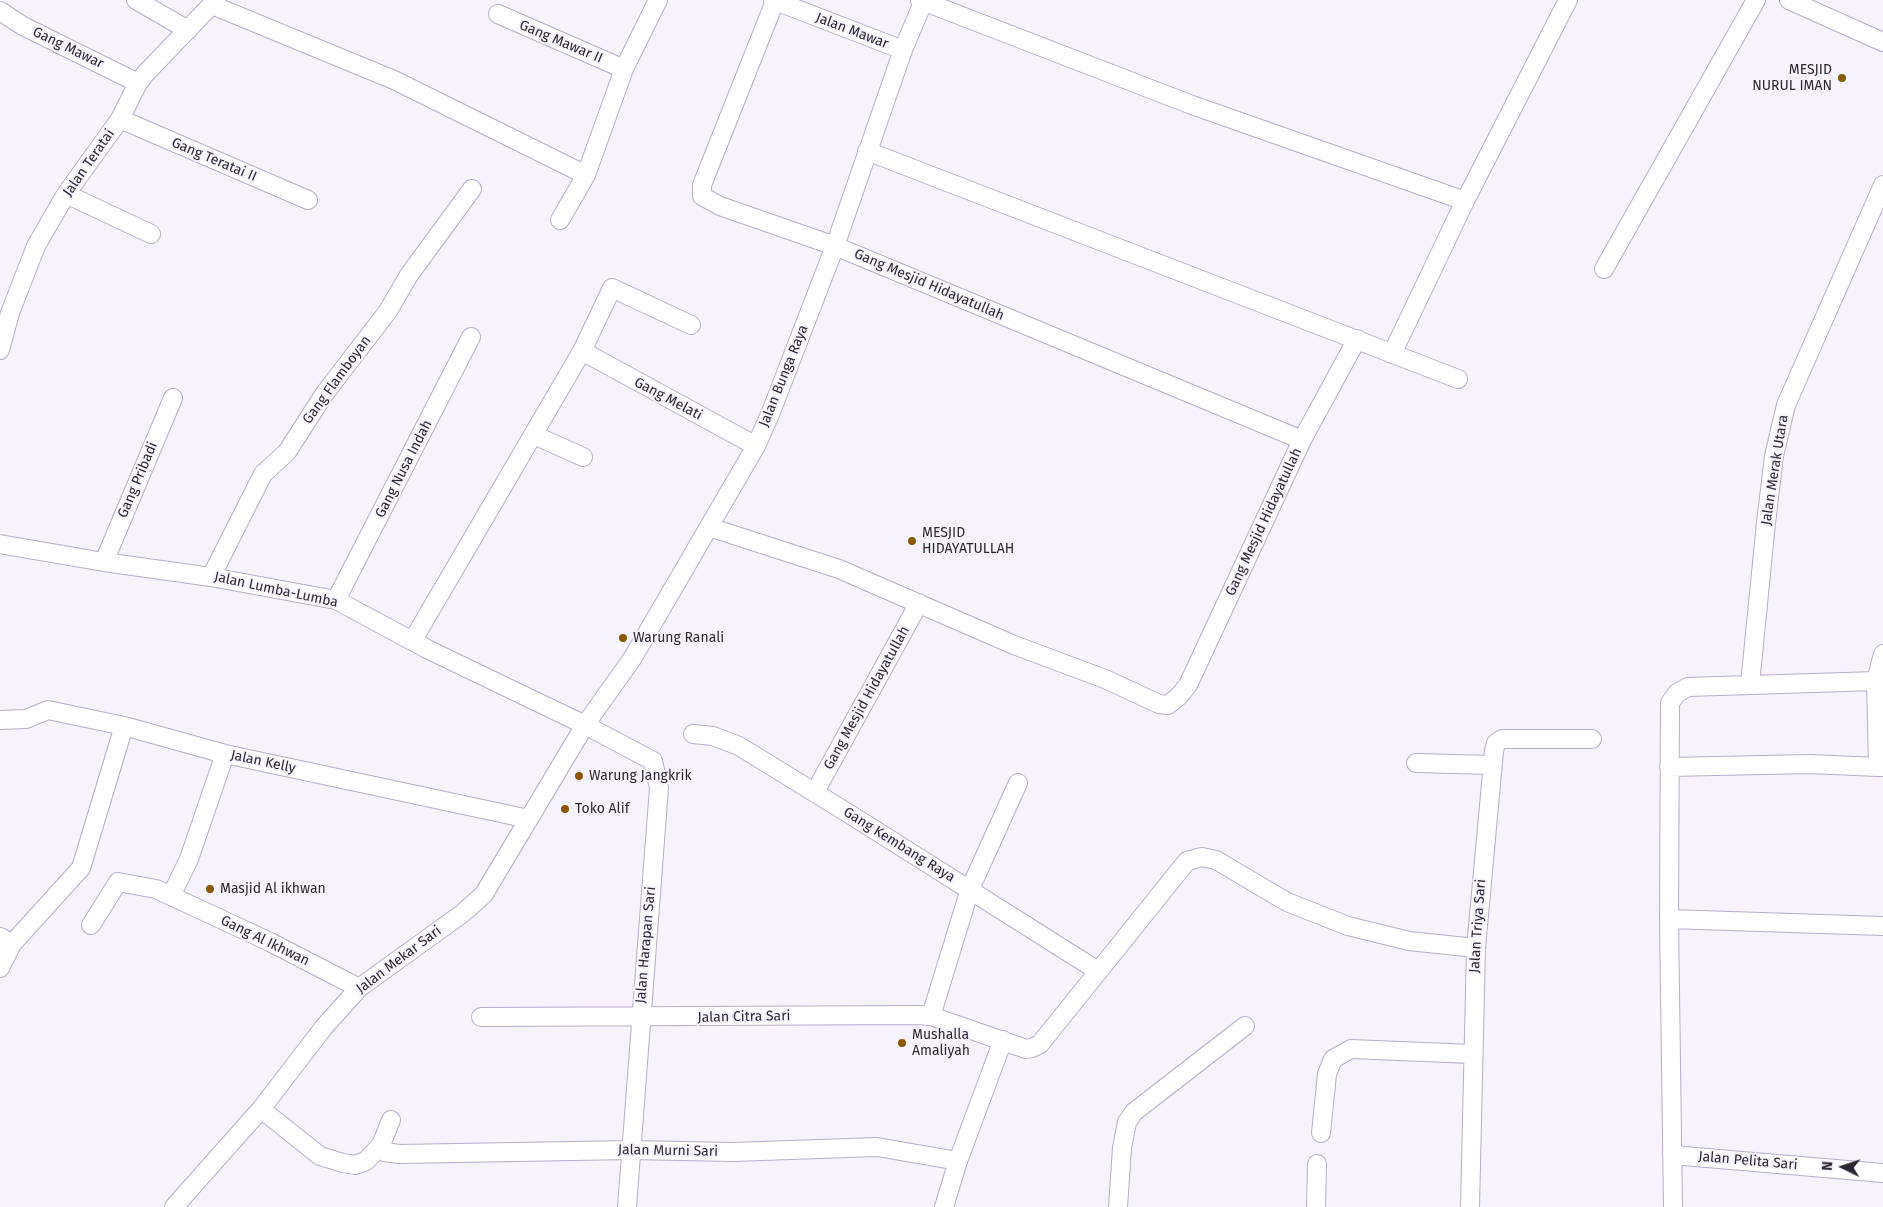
<!DOCTYPE html>
<style>
body{margin:0}
#map{position:relative;width:1883px;height:1207px;overflow:hidden;background:#f6f2fe;font-family:"Fira Sans",sans-serif}
canvas{display:block}
.north{position:absolute;left:1818px;top:1142px;width:50px;height:50px;-webkit-text-stroke:4px #f6f2fe;paint-order:stroke;rotate:274deg;font-size:14px;font-weight:700;line-height:20px;text-align:center;color:#2c2833}
.north::after{content:'';display:block;margin:auto;width:18px;height:22px;background:#2c2833;clip-path:polygon(50% 0,100% 100%,50% 72%,0 100%)}
</style>
<div id="map">
<canvas width="1883" height="1207"></canvas>
<div class="north">N</div>
</div>
<script>
const c = document.querySelector('canvas').getContext('2d');
c.lineJoin = 'round';
const shape = rows => new Path2D(rows.map(r => 'M' + r).join(''));
function strokePath(path, color, width, dash) { c.strokeStyle = color; c.lineWidth = width; c.lineCap = dash ? 'butt' : 'round'; c.setLineDash(dash || []); c.stroke(path); }
function label(font, color, halo, rows, align = 'center') {
  c.font = font + ' "Fira Sans",sans-serif'; c.lineWidth = 4; c.setLineDash([]); c.textBaseline = 'middle'; c.strokeStyle = halo; c.fillStyle = color; for (const [text, x, y, turn = 0] of rows) {
    c.save(); c.translate(x, y); c.rotate((+turn || 0) * Math.PI / 180); c.textAlign = isNaN(turn) ? turn : align; if (halo) c.strokeText(text, 0, 0); c.fillText(text, 0, 0); c.restore();
  }
}
const minor = shape([
 [136,0,188,30],
 [773,0,903,50],
 [920,0,1192,105,1465,201],
 [1789,0,1883,42],
 [212,5,394,80,586,175],
 [0,11,23,26,138,83],
 [498,14,624,69],
 [120,119,308,200],
 [867,151,1458,379],
 [66,194,151,234],
 [560,220,586,175,624,69,658,0],
 [1604,269,1756,0],
 [0,350,10,313,36,246,66,194,120,119,138,83,145,74,216,0],
 [582,351,756,446],
 [1392,354,1465,201,1568,0],
 [534,435,583,457],
 [1302,440,1357,339],
 [709,527,839,569,1014,645,1105,679,1159,704,1168,705,1179,696,1188,685,1302,440,835,246,720,206,702,196,702,185,775,1],
 [0,544,104,562,211,577,336,600,427,649,585,725,653,761,659,788,627,1207],
 [104,562,173,398],
 [211,577,263,474,287,452,325,393,388,311,409,275,472,189],
 [336,600,471,337],
 [413,640,582,351,612,288,691,325],
 [1883,654,1876,681,1878,767,1883,767],
 [1750,684,1766,523,1774,456,1786,405,1883,185],
 [0,720,26,719,48,710,124,726,225,754,529,819],
 [693,734,713,736,739,746,851,815,1098,971],
 [1416,763,1492,765],
 [1669,767,1810,764,1878,767],
 [815,792,919,603],
 [171,896,189,859,225,754],
 [1669,919,1883,926],
 [91,925,118,882,156,889,270,942,359,988],
 [0,937,12,944,0,968],
 [12,944,81,868,124,726],
 [931,1016,970,889,1018,783],
 [481,1017,918,1015,931,1016,1026,1049,1032,1048,1040,1044,1187,861,1202,857,1216,860,1287,902,1348,926,1409,941,1476,948],
 [261,1109,320,1156,343,1163,355,1165,366,1161,381,1145],
 [391,1120,381,1145,385,1152,399,1154,631,1150,733,1152,877,1147,958,1161],
 [1321,1133,1327,1074,1333,1059,1351,1049,1472,1054],
 [1672,1155,1883,1173],
 [174,1207,261,1109,324,1027,359,988,463,913,484,894,585,725,632,659,756,446,771,412,835,246,903,50,924,0],
 [944,1207,958,1161,1003,1040],
 [1118,1207,1122,1148,1127,1122,1134,1112,1245,1026],
 [1316,1207,1317,1164],
 [1470,1207,1476,948,1494,751,1496,743,1502,739,1592,739],
 [1673,1207,1669,919,1670,703,1677,693,1688,687,1876,681]
]);
const markers = [
 [1842,78,5,"#8b5802"],
 [912,541,5,"#8b5802"],
 [623,638,5,"#8b5802"],
 [579,776,5,"#8b5802"],
 [565,809,5,"#8b5802"],
 [210,889,5,"#8b5802"],
 [902,1043,5,"#8b5802"]
];
const streetNames = [
 ["Jalan Mawar",852,31,21],
 ["Gang Mawar II",561,42,23],
 ["Gang Mawar",68,48,26],
 ["Gang Teratai II",214,160,23],
 ["Jalan Teratai",89,163,-55],
 ["Gang Mesjid Hidayatullah",929,285,23],
 ["Jalan Bunga Raya",784,376,-68],
 ["Gang Flamboyan",337,380,-54],
 ["Gang Melati",668,399,28],
 ["Gang Nusa Indah",404,469,-63],
 ["Jalan Merak Utara",1775,470,-81],
 ["Gang Pribadi",138,480,-67],
 ["Gang Mesjid Hidayatullah",1264,522,-65],
 ["Jalan Lumba-Lumba",276,590,12],
 ["Gang Mesjid Hidayatullah",867,698,-61],
 ["Jalan Kelly",263,762,12],
 ["Gang Kembang Raya",899,845,32],
 ["Jalan Triya Sari",1478,926,-86],
 ["Gang Al Ikhwan",265,941,26],
 ["Jalan Harapan Sari",646,945,-85],
 ["Jalan Mekar Sari",399,960,-37],
 ["Jalan Citra Sari",744,1017,-1],
 ["Jalan Murni Sari",668,1151,1],
 ["Jalan Pelita Sari",1748,1161,5]
];
const poiNames = [
 ["MESJID",1832,70,"right"],
 ["NURUL IMAN",1832,86,"right"],
 ["MESJID",922,533],
 ["HIDAYATULLAH",922,549],
 ["Warung Ranali",633,638],
 ["Warung Jangkrik",589,776],
 ["Toko Alif",575,809],
 ["Masjid Al ikhwan",220,889],
 ["Mushalla",912,1035],
 ["Amaliyah",912,1051]
];
strokePath(minor, '#b7acca', 20);
strokePath(minor, '#fff', 18);
for (const [x, y, r, color] of markers) { const dot = new Path2D(); dot.arc(x, y, r, 0, 2 * Math.PI); c.fillStyle = color; c.fill(dot); strokePath(dot, '#f6f2fe', 2); }
label('14px', '#2c2833', '#f6f2fe', streetNames);
label('14px', '#2c2833', '#f6f2fe', poiNames, 'left');
</script>
